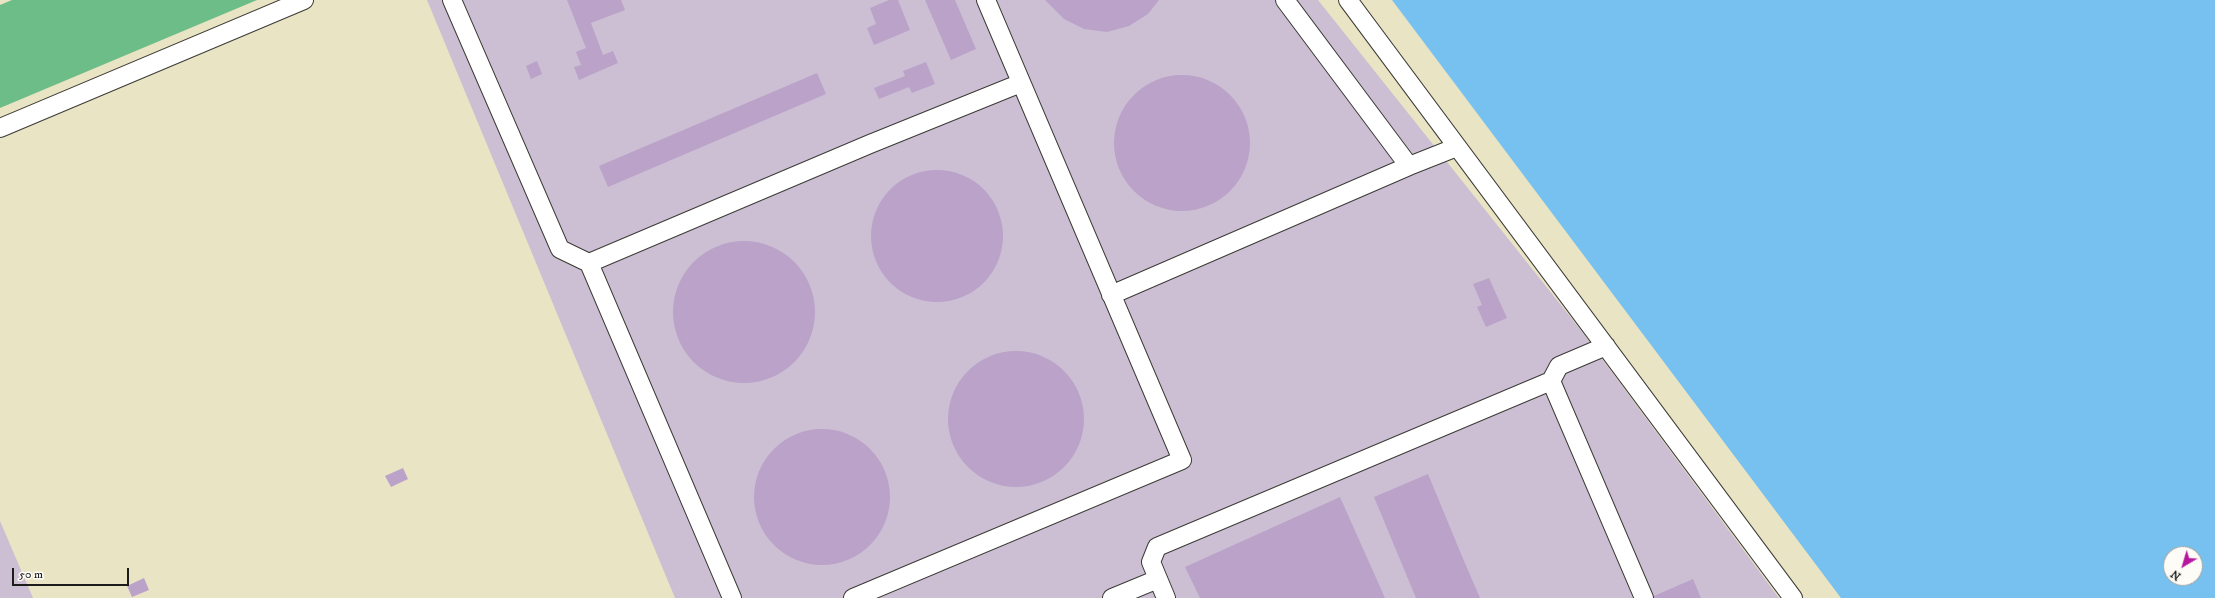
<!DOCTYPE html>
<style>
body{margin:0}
#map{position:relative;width:2215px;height:598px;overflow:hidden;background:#e9e4c4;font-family:"IM FELL DW Pica",serif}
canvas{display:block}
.north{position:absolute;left:2163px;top:546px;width:40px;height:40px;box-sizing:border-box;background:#fdfcf7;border:1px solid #a3a29f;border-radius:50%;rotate:218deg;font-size:11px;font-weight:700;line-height:16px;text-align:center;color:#1c1c1c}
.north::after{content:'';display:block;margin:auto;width:14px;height:18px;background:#b5179e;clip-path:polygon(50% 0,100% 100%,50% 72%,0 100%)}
.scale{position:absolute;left:12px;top:568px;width:117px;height:18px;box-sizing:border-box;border:2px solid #1c1c1c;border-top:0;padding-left:5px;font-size:12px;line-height:14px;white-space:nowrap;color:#1c1c1c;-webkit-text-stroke:3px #fdfcf7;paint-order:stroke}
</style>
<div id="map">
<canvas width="2215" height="598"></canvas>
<div class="north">N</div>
<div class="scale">50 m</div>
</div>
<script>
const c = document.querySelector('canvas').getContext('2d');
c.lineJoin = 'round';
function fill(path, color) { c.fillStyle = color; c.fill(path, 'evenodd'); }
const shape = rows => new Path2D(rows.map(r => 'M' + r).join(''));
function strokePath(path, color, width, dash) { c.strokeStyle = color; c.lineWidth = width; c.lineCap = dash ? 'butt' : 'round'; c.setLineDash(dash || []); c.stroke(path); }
const industrial = shape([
 [427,0,1318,0,1580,329,1779,598,675,598],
 [0,521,33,598,0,598]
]);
const forest = shape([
 [12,0,257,0,0,108,0,5]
]);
const water = shape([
 [1392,0,2215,0,2215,598,1841,598],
 [2171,554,2195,554,2195,578,2171,578]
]);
const building = shape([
 [567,0,621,0,625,10,591,23,603,55,613,51,618,63,579,80,574,67,581,65,576,52,586,48],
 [889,0,898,0,910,30,874,45,867,28,876,24,870,8],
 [925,0,955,0,976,49,951,60],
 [1045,0,1159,0,1148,14,1129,26,1107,32,1084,29,1064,19],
 [537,61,542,74,531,79,526,66],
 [926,62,935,84,912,93,909,87,879,99,874,88,905,76,903,71],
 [817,73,826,94,608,187,599,166],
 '1114 143a68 68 0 1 1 136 0a68 68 0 1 1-136 0Z',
 '871 236a66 66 0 1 1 132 0a66 66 0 1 1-132 0Z',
 '673 312a71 71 0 1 1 142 0a71 71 0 1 1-142 0Z',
 [1489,278,1507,318,1486,327,1477,307,1482,305,1473,284],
 '948 419a68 68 0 1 1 136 0a68 68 0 1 1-136 0Z',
 '754 497a68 68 0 1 1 136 0a68 68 0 1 1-136 0Z',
 [403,468,408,479,391,487,385,476],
 [1428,474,1464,561,1480,598,1416,598,1374,497],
 [1340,497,1385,598,1200,598,1185,567],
 [144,578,149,590,132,597,127,586],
 [1693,579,1701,598,1654,598,1654,596]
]);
const minor = shape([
 [452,0,560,249,589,263,732,598],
 [1348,0,1793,598],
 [0,128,304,0],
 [1409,166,1457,147],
 [589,263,870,144,1021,83],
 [1111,295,1409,166,1285,0],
 [1551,381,1559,366,1606,346],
 [853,598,1182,460,986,0],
 [1112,598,1158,579],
 [1166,598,1151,562,1157,547,1551,381,1644,598]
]);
fill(industrial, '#ccbfd4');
fill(forest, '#6dbd88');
fill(water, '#76c1ef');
fill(building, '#bba2c9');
strokePath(minor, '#3b3a35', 20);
strokePath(minor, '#fff', 18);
</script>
